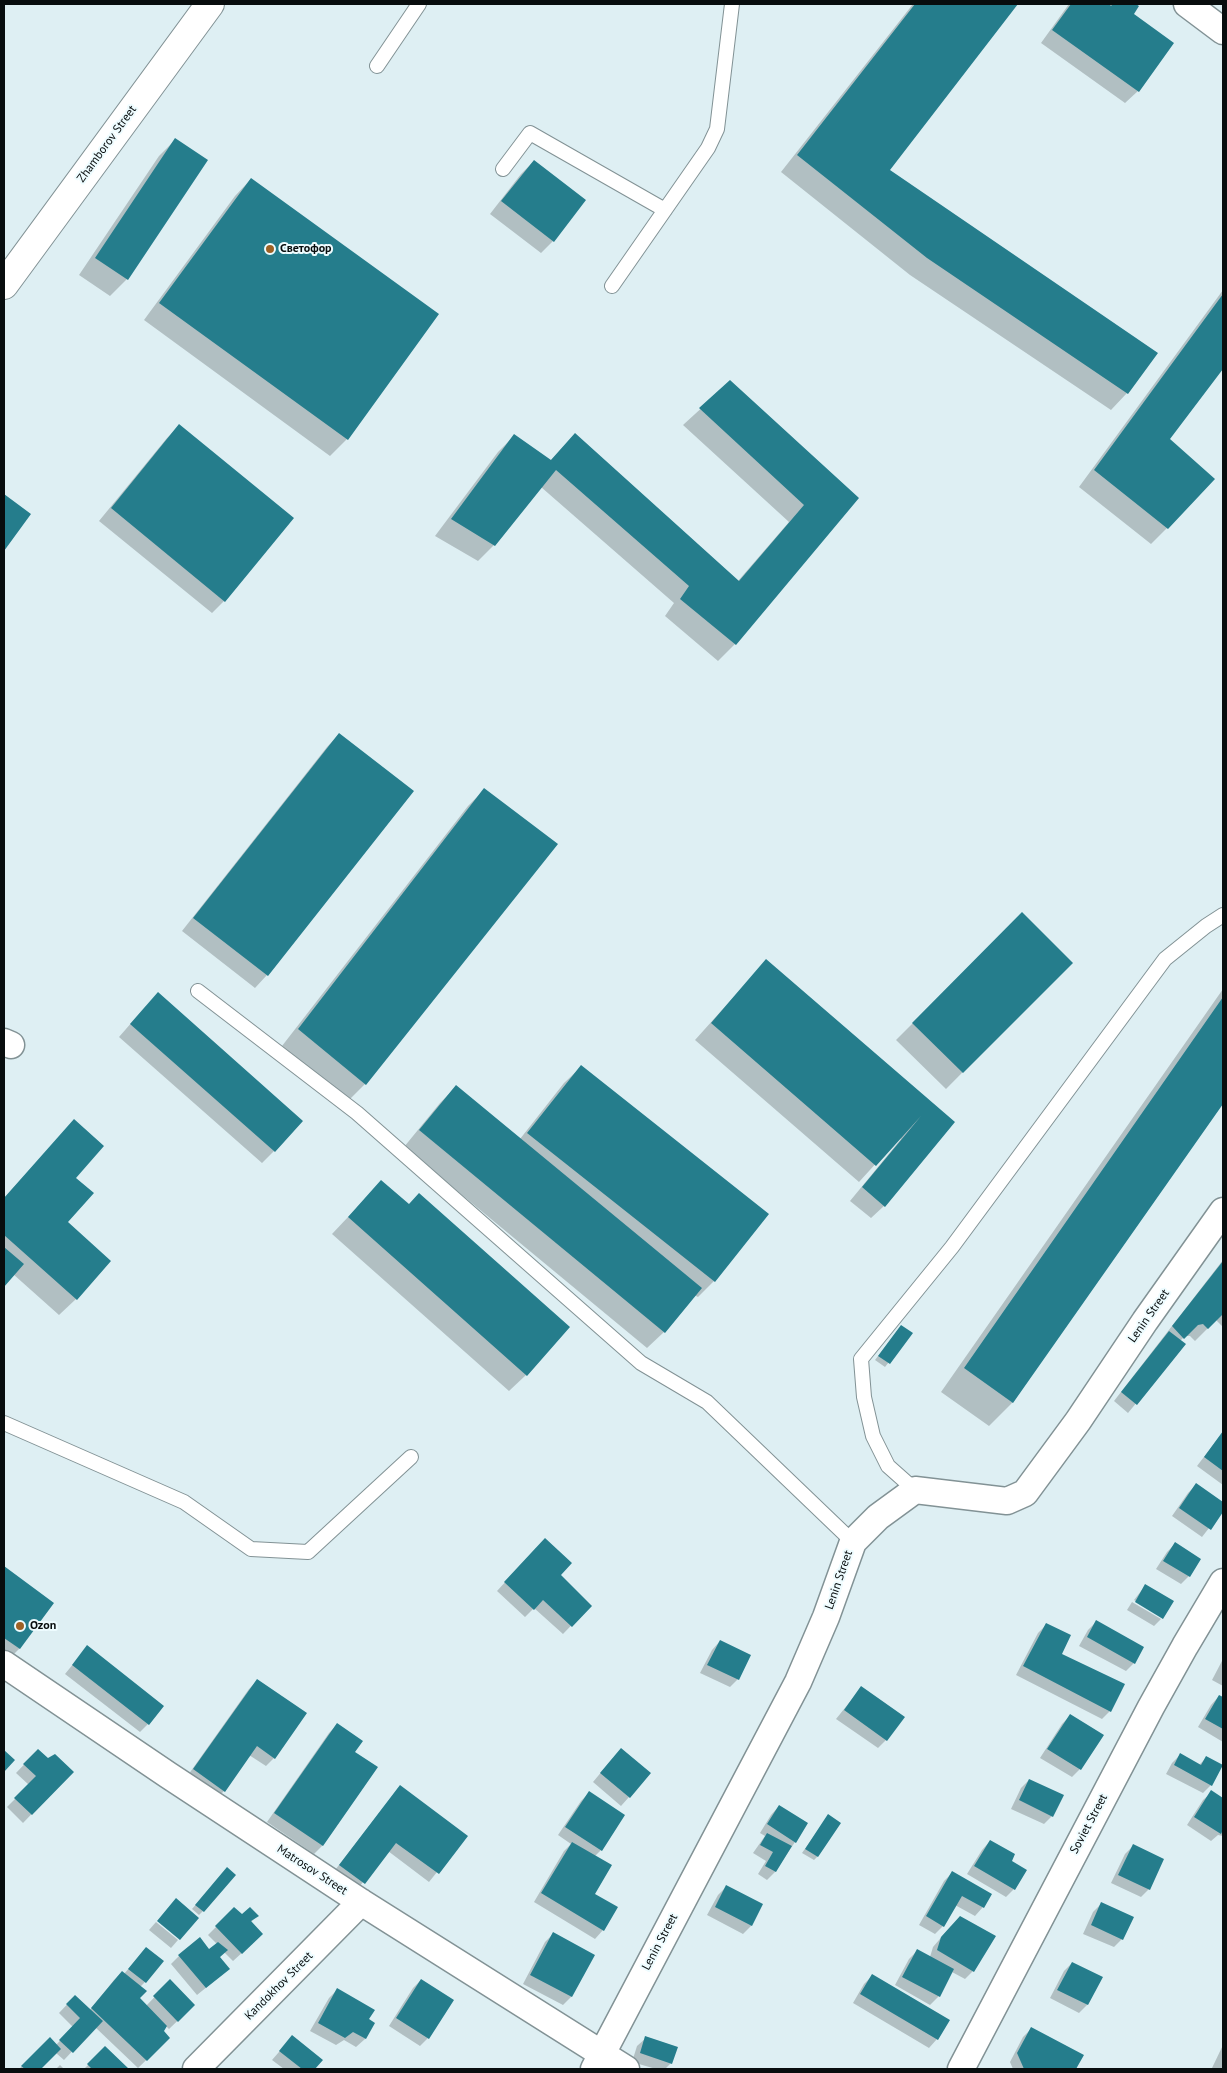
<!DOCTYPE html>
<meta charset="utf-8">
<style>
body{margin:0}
#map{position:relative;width:1227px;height:2073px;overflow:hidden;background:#deeff3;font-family:"PT Sans",sans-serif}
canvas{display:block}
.frame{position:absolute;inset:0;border:5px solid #080d0e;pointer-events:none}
</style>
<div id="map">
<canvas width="1227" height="2073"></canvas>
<div class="frame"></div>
</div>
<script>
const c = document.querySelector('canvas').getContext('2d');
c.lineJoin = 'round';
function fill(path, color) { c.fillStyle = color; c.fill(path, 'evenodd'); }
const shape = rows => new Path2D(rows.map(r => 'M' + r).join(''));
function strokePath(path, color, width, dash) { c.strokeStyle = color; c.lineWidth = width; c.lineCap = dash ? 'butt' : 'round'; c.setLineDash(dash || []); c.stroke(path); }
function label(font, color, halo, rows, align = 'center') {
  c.font = font + ' "PT Sans",sans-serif'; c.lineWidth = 4; c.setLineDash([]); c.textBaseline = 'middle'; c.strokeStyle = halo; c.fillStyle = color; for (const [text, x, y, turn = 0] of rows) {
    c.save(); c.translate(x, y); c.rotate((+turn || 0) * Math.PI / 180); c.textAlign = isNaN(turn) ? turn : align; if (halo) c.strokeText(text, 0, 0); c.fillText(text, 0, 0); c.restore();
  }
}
const shadow = shape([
 [913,4,1017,4,888,170,1156,353,1127,393,1111,410,910,275,781,172],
 [1069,4,1106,4,1109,6,1111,4,1134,4,1138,7,1132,15,1138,91,1125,103,1041,43],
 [175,140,206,161,127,279,110,296,79,275,159,156],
 [534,161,553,241,541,253,490,214,521,174],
 [251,179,437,315,347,439,330,456,144,320,235,196],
 [1223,290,1223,367,1169,439,1167,528,1151,544,1079,487],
 [730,382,858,498,735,644,718,661,665,616,674,603,541,487,494,545,478,561,435,536,498,452,514,436,550,461,575,434,738,581,789,522,683,425],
 [179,426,224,601,212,613,99,521,167,438],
 [4,496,29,514,4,549],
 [339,734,412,792,267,975,255,988,182,931,327,747],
 [484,790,556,844,365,1084,348,1101,282,1046,468,806],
 [1022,914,1071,963,946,1089,896,1040],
 [766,961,933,1106,884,1206,871,1218,850,1201,901,1139,900,1137,859,1182,695,1040],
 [1223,989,1223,1101,1013,1402,989,1426,941,1392],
 [146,1006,274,1151,262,1163,119,1037],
 [581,1067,714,1281,698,1297,694,1295,664,1332,647,1348,404,1147,440,1103,456,1087,520,1139,564,1083],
 [74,1121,74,1178,66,1222,76,1299,59,1315,13,1274,4,1285,4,1198],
 [381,1182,526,1375,509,1391,332,1234],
 [1223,1260,1223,1327,1216,1320,1195,1341,1190,1336,1185,1336,1180,1341,1185,1344,1128,1413,1114,1401],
 [898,1330,911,1334,885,1367,875,1360],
 [1223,1432,1223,1485,1197,1466],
 [1196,1485,1223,1503,1223,1510,1202,1537,1172,1516,1188,1493],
 [1175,1544,1189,1576,1181,1584,1156,1569,1167,1552],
 [536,1548,559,1575,590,1606,563,1634,534,1608,525,1617,497,1591],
 [4,1568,52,1603,19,1649,11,1657,4,1652],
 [1145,1586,1172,1601,1162,1619,1162,1617,1134,1600],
 [1132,1602,1161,1619,1154,1626,1127,1610],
 [1096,1622,1134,1663,1126,1671,1079,1646,1088,1630],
 [1046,1625,1061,1655,1110,1711,1102,1719,1016,1675,1038,1633],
 [720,1641,738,1679,730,1687,700,1673,712,1650],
 [87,1647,148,1724,140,1732,65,1674],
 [1223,1659,1223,1686,1212,1680],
 [257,1681,274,1758,266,1766,249,1755,224,1791,216,1799,186,1778,249,1689],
 [861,1688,886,1740,878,1748,836,1719],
 [1219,1696,1223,1699,1223,1742,1198,1727,1211,1705],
 [1070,1716,1080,1769,1072,1777,1040,1758,1062,1724],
 [337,1725,354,1752,376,1768,322,1846,314,1854,267,1822,329,1733],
 [38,1750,47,1760,72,1772,23,1823,7,1807,29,1785,16,1773],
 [1180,1755,1199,1765,1206,1758,1211,1785,1203,1793,1166,1774,1172,1763],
 [613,1758,629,1797,621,1806,593,1782],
 [1029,1780,1052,1816,1044,1824,1011,1809,1021,1788],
 [400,1786,466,1836,429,1882,388,1851,355,1892,332,1874],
 [1212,1792,1223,1799,1223,1836,1218,1835,1211,1841,1187,1825,1203,1800],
 [589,1793,601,1850,594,1857,593,1894,616,1908,603,1930,595,1939,534,1902,564,1851,571,1844,558,1835,581,1801],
 [779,1806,795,1842,775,1872,767,1880,758,1874,766,1861,753,1853,765,1836,760,1833,771,1815],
 [828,1816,817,1857,814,1860,802,1853],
 [990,1841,1010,1861,1014,1889,1006,1897,967,1874,982,1850],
 [1133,1846,1149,1889,1141,1897,1111,1883,1125,1854],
 [223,1873,203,1911,199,1915,192,1909],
 [952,1873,983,1907,975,1916,955,1905,943,1926,935,1934,919,1925,944,1881],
 [726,1887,761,1905,751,1926,743,1934,707,1915,718,1895],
 [1101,1904,1122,1939,1114,1947,1083,1934,1093,1912],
 [242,1916,257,1916,251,1922,254,1942,233,1961,224,1952,219,1958,229,1969,197,1995,171,1964,179,1956,209,1950,217,1944,208,1935,216,1927],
 [156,1922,178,1940,171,1948,149,1930],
 [951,1926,973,1971,965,1979,952,1972,939,1996,930,2005,895,1985,909,1959,917,1951,930,1957,933,1947],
 [553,1934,593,1955,571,1997,563,2005,523,1984,545,1942],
 [146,1948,145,1982,140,1987,139,1998,146,2006,170,1981,194,2005,169,2029,166,2026,163,2031,169,2038,138,2068,95,2027,64,2060,56,2053,39,2069,19,2069,50,2039,56,2045,73,2027,59,2013,75,1996,90,2010,114,1980,122,1972,124,1974],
 [1072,1963,1101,1978,1087,2005,1079,2013,1050,1998,1064,1971],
 [872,1976,948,2021,937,2039,929,2048,853,2003,864,1984],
 [421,1980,428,2038,420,2046,389,2026,413,1988],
 [337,1990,373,2023,365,2039,356,2047,344,2040,336,2045,310,2031,329,1998],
 [1031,2029,1082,2056,1075,2069,1013,2069,1010,2062,1023,2037],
 [292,2037,321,2060,313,2069,284,2069,272,2060],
 [646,2038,671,2063,665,2069,656,2069,632,2062,637,2046],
 [1223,2045,1223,2069,1213,2069,1212,2068],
 [105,2048,127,2069,84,2069],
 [60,2065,64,2069,56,2069]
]);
const building = shape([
 [915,4,1018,4,890,170,1158,353,1128,394,927,258,797,155],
 [1071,4,1109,4,1111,6,1113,4,1136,4,1139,6,1134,14,1174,43,1139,92,1052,30],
 [175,138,208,160,128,280,95,258],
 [534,160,586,200,554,242,501,201],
 [251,178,439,314,348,440,159,303],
 [1223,294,1223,369,1170,439,1215,479,1168,529,1094,470],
 [730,380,859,498,736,645,680,599,689,586,556,470,495,546,451,519,514,434,551,460,575,433,739,581,804,505,699,408],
 [179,424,294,518,225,602,111,508],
 [4,494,31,514,4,551],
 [339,733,414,791,268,976,193,918],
 [484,788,558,844,366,1085,298,1029],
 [1022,912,1073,963,963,1073,912,1023],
 [766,959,955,1122,885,1207,862,1187,921,1116,876,1166,711,1023],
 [158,992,303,1121,275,1152,130,1024],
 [1223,997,1223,1104,1013,1403,964,1368],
 [581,1065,769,1214,715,1282,527,1133],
 [456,1085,702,1288,665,1333,419,1130],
 [74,1119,104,1146,76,1178,94,1193,68,1222,111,1261,77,1300,4,1235,4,1198],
 [381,1180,409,1204,419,1193,570,1327,527,1376,348,1217],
 [4,1247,24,1264,4,1287],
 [1223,1261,1223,1314,1208,1329,1203,1324,1198,1325,1184,1339,1172,1326],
 [901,1325,913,1333,890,1364,878,1356],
 [1169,1331,1186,1344,1137,1405,1121,1392],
 [1223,1431,1223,1471,1204,1457],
 [1196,1483,1223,1502,1223,1512,1211,1530,1179,1508],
 [545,1538,572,1563,561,1575,592,1606,572,1627,543,1600,534,1610,504,1582],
 [1175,1542,1201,1559,1190,1577,1163,1561],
 [4,1566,54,1603,20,1649,4,1638],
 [1145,1584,1174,1601,1163,1619,1135,1602],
 [1096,1620,1144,1647,1135,1664,1087,1637],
 [1046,1623,1071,1635,1062,1654,1125,1684,1111,1712,1023,1666],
 [720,1640,751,1655,739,1680,707,1665],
 [87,1645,164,1706,149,1725,72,1665],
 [257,1679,307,1713,275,1759,257,1746,225,1792,193,1769],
 [861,1686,905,1717,887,1741,844,1710],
 [1219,1695,1223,1697,1223,1729,1205,1719],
 [1070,1714,1104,1735,1081,1770,1047,1749],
 [337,1723,363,1741,355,1752,378,1767,323,1846,274,1813],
 [621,1748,651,1773,630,1798,600,1773],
 [38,1749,48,1758,55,1754,74,1772,32,1815,14,1798,36,1776,23,1764],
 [4,1750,15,1760,4,1772],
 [1180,1753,1201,1765,1206,1756,1223,1765,1212,1786,1174,1765],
 [1029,1779,1064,1795,1053,1817,1019,1800],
 [400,1785,468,1836,439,1874,396,1843,365,1884,339,1865],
 [1211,1790,1223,1798,1223,1830,1221,1834,1194,1817],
 [589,1791,625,1815,602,1851,565,1827],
 [779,1805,808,1823,796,1843,767,1824],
 [828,1814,841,1823,818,1857,805,1849],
 [767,1833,792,1846,776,1872,765,1866,773,1852,760,1845],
 [990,1840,1015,1854,1012,1861,1027,1870,1015,1890,974,1866],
 [572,1842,612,1865,595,1894,618,1907,604,1931,541,1893],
 [1133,1844,1164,1859,1150,1890,1118,1875],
 [227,1867,236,1875,204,1912,195,1905],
 [952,1871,992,1894,984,1908,962,1896,944,1927,926,1916],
 [726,1885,763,1904,752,1926,715,1907],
 [176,1898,199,1918,180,1940,157,1921],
 [1101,1902,1134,1917,1123,1940,1091,1925],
 [234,1907,242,1914,250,1907,259,1916,251,1921,263,1934,242,1954,215,1926],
 [960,1916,996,1936,974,1972,937,1950,941,1937],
 [553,1932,595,1955,572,1997,530,1975],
 [200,1937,209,1949,218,1942,228,1950,220,1957,230,1969,206,1988,178,1955],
 [146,1947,164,1961,146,1983,128,1969],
 [917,1949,954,1969,940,1997,902,1977],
 [1072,1962,1103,1977,1088,2005,1057,1990],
 [122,1971,147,1991,140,1998,167,2026,164,2031,170,2038,147,2061,91,2008],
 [872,1974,950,2020,938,2040,860,1994],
 [170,1979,195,2005,178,2022,153,1996],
 [421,1979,454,2000,429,2039,396,2018],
 [337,1988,375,2010,369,2019,375,2023,366,2039,353,2032,345,2038,318,2023],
 [75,1995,103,2021,73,2053,59,2040,80,2018,66,2004],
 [1031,2027,1084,2055,1076,2069,1024,2069,1017,2053],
 [292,2035,323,2060,315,2069,302,2069,279,2051],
 [645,2036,678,2047,672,2064,640,2053],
 [50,2037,61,2049,41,2069,25,2069,21,2066],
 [105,2046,129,2069,92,2069,87,2064]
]);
const service = shape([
 [377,66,419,4],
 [503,169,530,133,665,210],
 [612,286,708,148,717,129,732,4],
 [198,991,357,1113,641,1363,707,1402,853,1542],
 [4,1423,184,1502,251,1549,308,1552,411,1457],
 [915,1490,888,1466,873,1436,864,1397,861,1359,952,1247,1165,959,1206,926,1223,915]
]);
const minor = shape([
 [1187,4,1223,31],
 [4,1042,11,1045],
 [4,1664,168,1775,361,1902,626,2069],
 [196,2069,361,1902],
 [594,2069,798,1682,826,1617,853,1542,878,1517,915,1490,1007,1501,1025,1493,1078,1421,1145,1321,1223,1211],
 [961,2069,1151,1707,1185,1646,1223,1582]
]);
const tertiary = shape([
 [4,285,210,4]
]);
const markers = [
 [270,249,5,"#9e6125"],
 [20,1626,5,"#9e6125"]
];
const streetNames = [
 ["Zhamborov Street",107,144,-54],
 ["Lenin Street",1149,1316,-55],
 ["Lenin Street",839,1580,-71],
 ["Soviet Street",1089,1824,-62],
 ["Matrosov Street",312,1870,33],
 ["Lenin Street",660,1942,-62],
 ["Kandokhov Street",279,1986,-45]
];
const poiNames = [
 ["Светофор",280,249],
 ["Ozon",30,1626]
];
fill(shadow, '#0003');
fill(building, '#257d8c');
strokePath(service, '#829295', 16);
strokePath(minor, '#829295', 29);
strokePath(tertiary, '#829295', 30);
strokePath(service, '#fff', 14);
strokePath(minor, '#fff', 26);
strokePath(tertiary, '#fff', 28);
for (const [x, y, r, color] of markers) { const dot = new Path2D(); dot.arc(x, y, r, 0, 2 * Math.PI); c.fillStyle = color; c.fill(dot); strokePath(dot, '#eefcff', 2); }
label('12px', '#080d0e', '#eefcff', streetNames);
label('bold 12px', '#080d0e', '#eefcff', poiNames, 'left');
</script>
